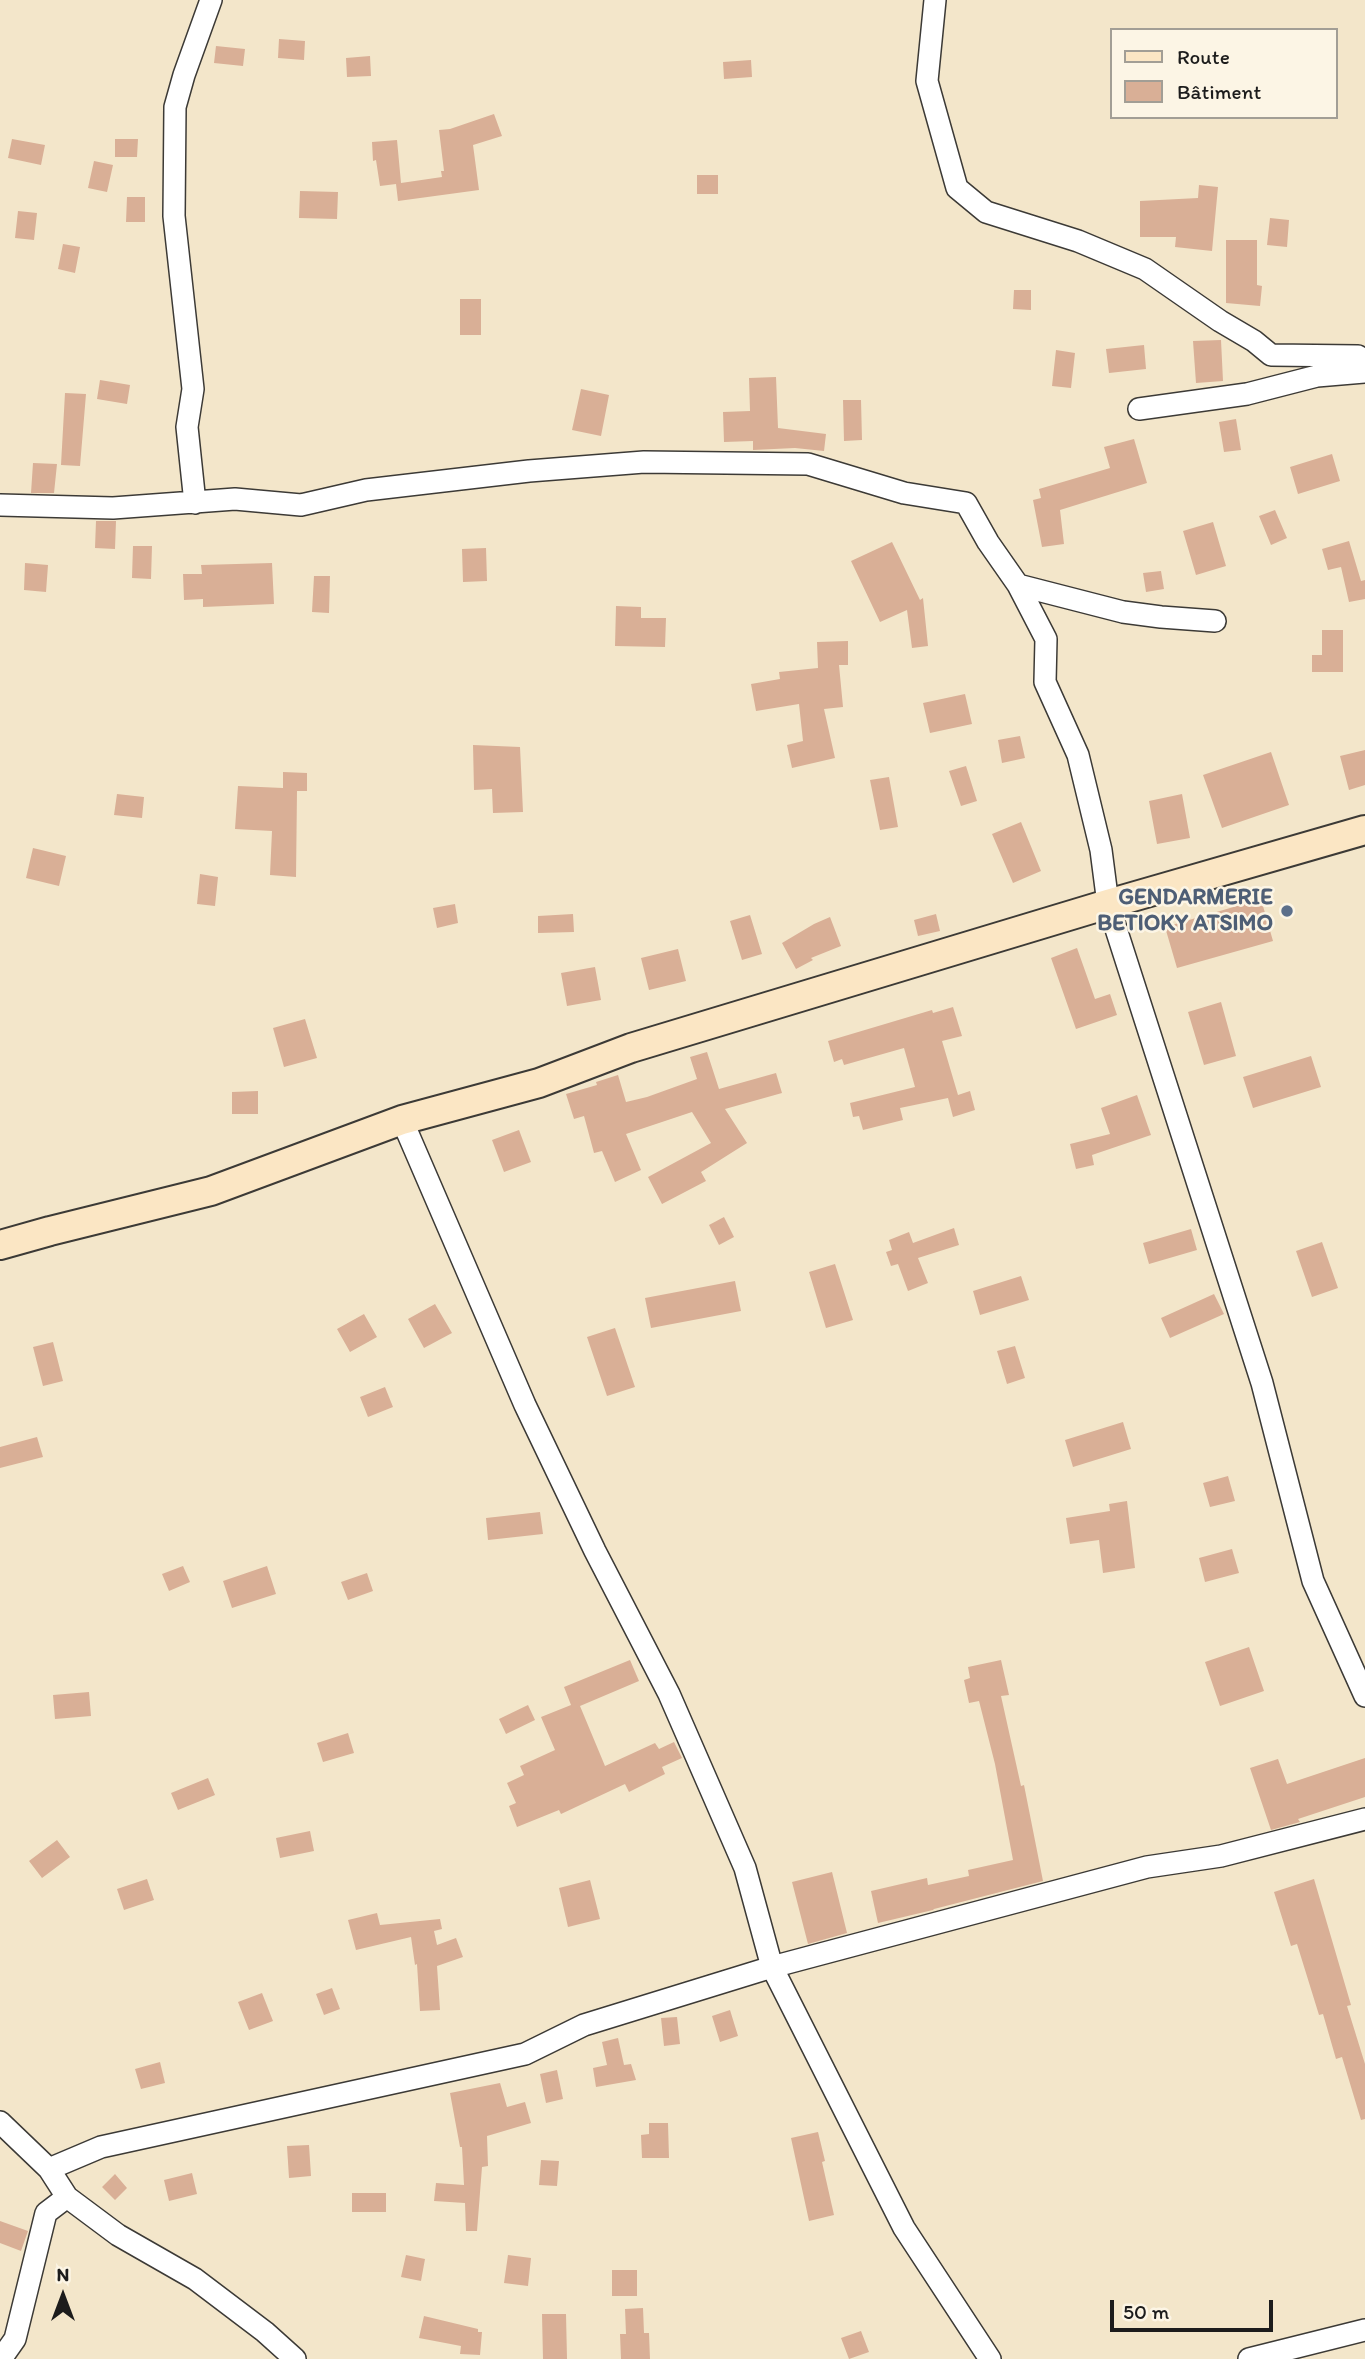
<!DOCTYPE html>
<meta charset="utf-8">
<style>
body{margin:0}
#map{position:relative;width:1365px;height:2359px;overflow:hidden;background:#f3e6ca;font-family:Itim,sans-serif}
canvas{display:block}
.legend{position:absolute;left:1110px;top:28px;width:228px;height:91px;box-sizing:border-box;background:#fcf5e5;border:2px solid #a29e95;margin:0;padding:9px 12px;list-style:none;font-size:21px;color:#1c1c1c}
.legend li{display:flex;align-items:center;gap:14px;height:35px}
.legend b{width:35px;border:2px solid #a29e95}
.north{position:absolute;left:28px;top:2261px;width:70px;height:70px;-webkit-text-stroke:5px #fcf5e5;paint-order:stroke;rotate:0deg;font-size:19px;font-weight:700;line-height:28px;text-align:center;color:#1c1c1c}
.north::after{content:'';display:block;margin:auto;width:24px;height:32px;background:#1c1c1c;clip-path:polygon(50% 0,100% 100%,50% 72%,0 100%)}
.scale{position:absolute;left:1110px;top:2300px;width:163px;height:32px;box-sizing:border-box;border:4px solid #1c1c1c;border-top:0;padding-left:9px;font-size:21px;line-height:24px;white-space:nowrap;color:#1c1c1c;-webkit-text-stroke:5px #fcf5e5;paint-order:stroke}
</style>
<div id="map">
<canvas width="1365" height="2359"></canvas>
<ul class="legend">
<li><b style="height:9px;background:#fbe6c4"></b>Route</li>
<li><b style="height:19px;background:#d9af96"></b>Bâtiment</li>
</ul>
<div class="north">N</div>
<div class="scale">50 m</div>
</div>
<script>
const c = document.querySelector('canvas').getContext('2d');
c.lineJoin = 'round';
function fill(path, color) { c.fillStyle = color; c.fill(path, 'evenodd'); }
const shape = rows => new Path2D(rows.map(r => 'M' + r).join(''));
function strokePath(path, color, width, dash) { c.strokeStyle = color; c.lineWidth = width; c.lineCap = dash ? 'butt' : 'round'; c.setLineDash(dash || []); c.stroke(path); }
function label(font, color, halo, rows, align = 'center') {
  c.font = font + ' Itim,sans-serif'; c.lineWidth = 5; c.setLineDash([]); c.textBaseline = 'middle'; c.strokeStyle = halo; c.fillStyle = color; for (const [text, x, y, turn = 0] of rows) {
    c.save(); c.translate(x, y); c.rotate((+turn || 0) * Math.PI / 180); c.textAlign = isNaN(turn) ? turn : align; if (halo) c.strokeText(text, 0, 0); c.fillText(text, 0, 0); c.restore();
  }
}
const building = shape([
 [279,39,305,41,304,60,278,58],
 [216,46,245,49,243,66,214,63],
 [370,56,371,76,347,77,346,58],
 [751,60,752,77,724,79,723,62],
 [494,114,502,136,473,145,479,190,398,201,396,184,380,186,376,160,373,161,372,142,397,140,401,183,442,177,441,171,444,171,439,130,450,129],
 [12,139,45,145,41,165,8,158],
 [115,139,138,139,137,157,115,157],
 [94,161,113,165,107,192,88,188],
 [697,175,718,175,718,194,697,194],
 [1199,185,1218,187,1212,251,1175,247,1176,237,1140,237,1140,201,1198,198],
 [300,191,338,192,337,219,299,218],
 [127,197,145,197,145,222,126,222],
 [18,211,37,213,34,240,15,238],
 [1270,218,1289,220,1287,247,1267,245],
 [1226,240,1257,240,1257,285,1262,286,1260,306,1226,303],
 [63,244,80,247,75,273,58,269],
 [1014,290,1031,290,1031,310,1013,309],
 [460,299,481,299,481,335,460,335],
 [1221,340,1223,381,1196,383,1193,341],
 [1144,345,1146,369,1109,373,1106,349],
 [1056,350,1075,353,1071,388,1052,386],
 [776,377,778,428,826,434,824,451,795,448,753,450,753,441,724,442,723,412,750,411,749,378],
 [100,380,130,385,127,404,97,399],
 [581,389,609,395,601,436,572,430],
 [65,393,86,394,80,466,61,465],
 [843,400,861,400,862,440,844,441],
 [1236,419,1241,450,1224,452,1219,422],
 [1134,439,1147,483,1060,510,1064,544,1042,547,1033,500,1041,498,1039,489,1110,468,1104,447],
 [1332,454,1340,481,1298,494,1290,467],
 [33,463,57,464,54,493,31,493],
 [1275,510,1287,538,1271,545,1259,516],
 [96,521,116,521,115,549,95,548],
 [1213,522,1226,566,1196,575,1183,531],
 [1349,541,1361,581,1365,580,1365,599,1349,602,1341,567,1328,570,1322,549],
 [892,542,920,600,923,598,928,646,912,648,907,610,880,622,851,561],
 [133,546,152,546,151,579,132,578],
 [486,548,487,581,463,582,462,549],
 [25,563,48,565,46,592,24,590],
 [272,563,274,604,203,607,203,599,184,600,183,574,202,574,201,565],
 [1161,571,1164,589,1146,592,1143,573],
 [314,576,330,576,329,613,312,612],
 [616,606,641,607,641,618,666,618,665,647,615,646],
 [1322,630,1343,630,1343,672,1312,672,1312,655,1322,655],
 [848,641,848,665,839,665,843,707,824,709,835,758,792,768,787,745,803,741,799,704,756,711,751,684,780,679,779,672,818,668,817,642],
 [965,694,972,724,930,733,923,703],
 [1020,736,1025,758,1002,763,998,740],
 [473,745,520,747,523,812,493,813,492,789,474,790],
 [1365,750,1365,785,1349,790,1340,756],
 [1271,752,1289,805,1222,828,1203,775],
 [966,766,977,801,961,806,949,771],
 [283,772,307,773,307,791,297,791,296,877,270,875,272,831,235,829,238,786,283,788],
 [889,777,898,827,880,830,870,780],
 [117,794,144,797,142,818,114,815],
 [1182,794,1190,838,1157,844,1149,801],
 [1021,822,1041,871,1013,883,992,834],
 [33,848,66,856,59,886,26,878],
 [200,874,218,877,215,906,197,904],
 [1261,899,1273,941,1177,968,1165,927],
 [455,904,458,923,437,928,433,908],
 [573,914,574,932,538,933,538,916],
 [936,914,940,931,918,936,914,920],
 [750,915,762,954,742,960,730,921],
 [830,917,841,946,811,958,813,960,796,969,782,943,814,924],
 [1077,948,1095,999,1110,994,1117,1015,1076,1029,1051,958],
 [678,949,686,981,649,990,641,958],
 [595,967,601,1000,567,1006,561,973],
 [1221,1002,1236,1056,1204,1065,1188,1012],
 [953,1007,962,1036,942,1041,958,1095,970,1091,975,1110,953,1117,948,1098,900,1108,903,1120,863,1130,859,1116,853,1117,850,1103,915,1087,904,1048,844,1065,842,1059,834,1062,828,1041,932,1010,933,1013],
 [305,1019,317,1058,284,1067,273,1028],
 [707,1052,719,1089,776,1073,782,1093,725,1109,747,1143,701,1172,706,1181,662,1204,648,1177,711,1143,692,1112,626,1134,641,1170,615,1182,602,1151,594,1153,584,1116,574,1119,566,1094,597,1085,596,1082,618,1075,626,1102,647,1097,697,1079,690,1057],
 [1311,1056,1321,1087,1253,1108,1243,1077],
 [258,1091,258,1114,232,1114,232,1092],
 [1137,1095,1151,1135,1092,1155,1094,1165,1076,1169,1070,1144,1110,1134,1101,1108],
 [519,1130,531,1162,504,1172,492,1140],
 [724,1217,734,1237,719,1245,709,1225],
 [954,1228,959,1245,918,1258,928,1283,908,1291,898,1264,891,1266,886,1252,892,1250,889,1240,909,1232,913,1243],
 [1191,1229,1197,1250,1149,1264,1143,1243],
 [1322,1242,1338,1288,1312,1297,1296,1251],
 [835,1264,853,1320,826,1328,809,1272],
 [1021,1276,1029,1300,980,1315,973,1291],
 [735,1281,741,1311,651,1328,645,1298],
 [1214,1294,1224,1314,1170,1338,1161,1318],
 [435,1304,452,1333,424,1348,408,1319],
 [364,1314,377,1337,350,1352,337,1329],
 [615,1328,635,1387,607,1396,587,1337],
 [53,1342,63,1381,43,1386,33,1347],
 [1015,1346,1025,1378,1007,1384,997,1351],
 [385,1387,393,1407,368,1417,360,1397],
 [1123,1422,1131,1449,1073,1467,1065,1440],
 [37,1437,43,1457,0,1468,0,1447],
 [1228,1476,1235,1501,1210,1507,1203,1483],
 [1127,1501,1135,1568,1103,1573,1099,1540,1070,1544,1066,1518,1110,1511,1109,1504],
 [540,1512,543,1534,488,1540,486,1518],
 [1232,1549,1239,1573,1205,1582,1199,1558],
 [183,1566,190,1582,169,1591,162,1574],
 [267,1566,276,1594,232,1608,223,1581],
 [367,1573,373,1591,348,1600,341,1582],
 [1249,1647,1264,1691,1220,1706,1205,1662],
 [630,1660,639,1681,580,1706,605,1766,655,1743,659,1749,674,1742,682,1758,662,1767,665,1774,629,1792,625,1784,561,1814,559,1810,517,1827,509,1806,516,1803,507,1783,524,1775,520,1766,555,1750,541,1717,571,1705,564,1687],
 [1001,1660,1009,1695,1001,1696,1021,1786,1024,1785,1043,1881,934,1909,933,1910,878,1923,871,1891,927,1878,928,1885,969,1876,968,1870,1013,1860,995,1764,979,1701,969,1703,964,1680,970,1678,968,1667],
 [89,1692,91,1716,55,1719,53,1695],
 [528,1705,535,1720,506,1734,499,1719],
 [348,1733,354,1753,323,1762,317,1743],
 [1365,1758,1365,1797,1298,1819,1300,1822,1271,1830,1250,1768,1278,1759,1287,1784],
 [208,1778,215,1795,178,1810,171,1793],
 [310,1831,314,1851,280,1858,276,1838],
 [57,1840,70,1857,42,1878,29,1861],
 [832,1872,847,1933,808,1944,792,1882],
 [147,1879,154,1900,124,1910,117,1889],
 [1314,1879,1351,2005,1347,2006,1365,2064,1365,2119,1361,2120,1342,2057,1336,2059,1323,2014,1319,2015,1297,1944,1291,1946,1274,1892],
 [590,1880,600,1919,568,1927,559,1888],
 [377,1913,380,1925,440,1919,442,1929,434,1931,437,1945,456,1938,463,1957,437,1966,440,2010,420,2011,417,1964,415,1965,411,1937,356,1950,348,1920],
 [332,1988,340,2009,324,2015,316,1994],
 [262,1993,273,2021,249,2030,238,2002],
 [730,2010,738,2036,720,2042,712,2016],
 [677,2017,680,2044,664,2046,661,2018],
 [618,2038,624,2065,631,2064,636,2080,596,2087,593,2068,607,2065,602,2042],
 [160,2062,165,2083,141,2089,135,2069],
 [557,2070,563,2099,546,2103,540,2074],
 [500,2083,507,2107,525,2102,531,2123,487,2136,488,2166,482,2167,477,2231,466,2231,465,2203,434,2201,436,2183,464,2185,462,2147,460,2147,450,2093],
 [649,2123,668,2123,669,2158,642,2158,641,2135,649,2134],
 [818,2132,825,2161,822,2162,834,2215,809,2221,791,2138],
 [309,2145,311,2176,289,2178,287,2146],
 [541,2160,559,2161,557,2186,539,2185],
 [192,2173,197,2194,169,2201,164,2180],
 [115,2174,127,2188,115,2200,102,2187],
 [352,2193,386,2193,386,2212,352,2212],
 [0,2221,28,2231,21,2251,0,2243],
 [406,2255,425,2259,421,2281,401,2277],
 [508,2255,531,2258,528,2286,504,2283],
 [612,2270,637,2270,637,2296,612,2296],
 [643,2308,644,2333,649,2333,650,2359,621,2359,620,2334,626,2334,625,2309],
 [542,2314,566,2314,567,2359,543,2359],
 [424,2316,478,2329,478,2332,482,2332,480,2355,460,2354,461,2346,419,2338],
 [861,2331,869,2352,849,2359,841,2338]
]);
const minor = shape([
 [935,0,927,81,957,188,986,212,1078,241,1145,269,1220,321,1254,341,1271,355,1358,356,1365,360],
 [1139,409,1247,394,1317,376,1365,372],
 [195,503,187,427,193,389,174,216,175,107,184,75,211,0],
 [0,505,113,508,235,499,301,505,366,490,529,471,644,462,808,464,904,493,966,503,988,542,1018,585,1123,612,1161,617,1215,621],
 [1018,585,1046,639,1045,682,1078,755,1101,850,1108,904,1262,1383,1313,1581,1365,1696],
 [402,1120,525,1405,595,1551,669,1694,745,1868,772,1967,904,2228,990,2359],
 [0,2122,49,2169,67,2197,118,2235,195,2279,265,2332,295,2359],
 [49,2169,101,2147,525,2054,584,2025,772,1967,1147,1867,1221,1856,1365,1819],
 [1,2359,15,2339,46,2213,67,2197],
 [1249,2359,1365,2330]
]);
const secondary = shape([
 [0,1245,50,1231,211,1191,402,1120,539,1083,631,1048,1108,904,1365,830]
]);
const markers = [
 [1287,911,7,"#5c6f8a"]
];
const serviceNames = [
 ["GENDARMERIE",1273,898],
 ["BETIOKY ATSIMO",1273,924]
];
fill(building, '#d9af96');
strokePath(minor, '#3c3a36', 24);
strokePath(secondary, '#3c3a36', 32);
strokePath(minor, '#fff', 21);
strokePath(secondary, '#fbe6c4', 28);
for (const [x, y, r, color] of markers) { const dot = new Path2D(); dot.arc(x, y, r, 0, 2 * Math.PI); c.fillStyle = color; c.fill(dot); strokePath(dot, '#fcf5e5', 2.5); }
label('bold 23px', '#4e5e75', '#fcf5e5', serviceNames, 'right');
</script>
